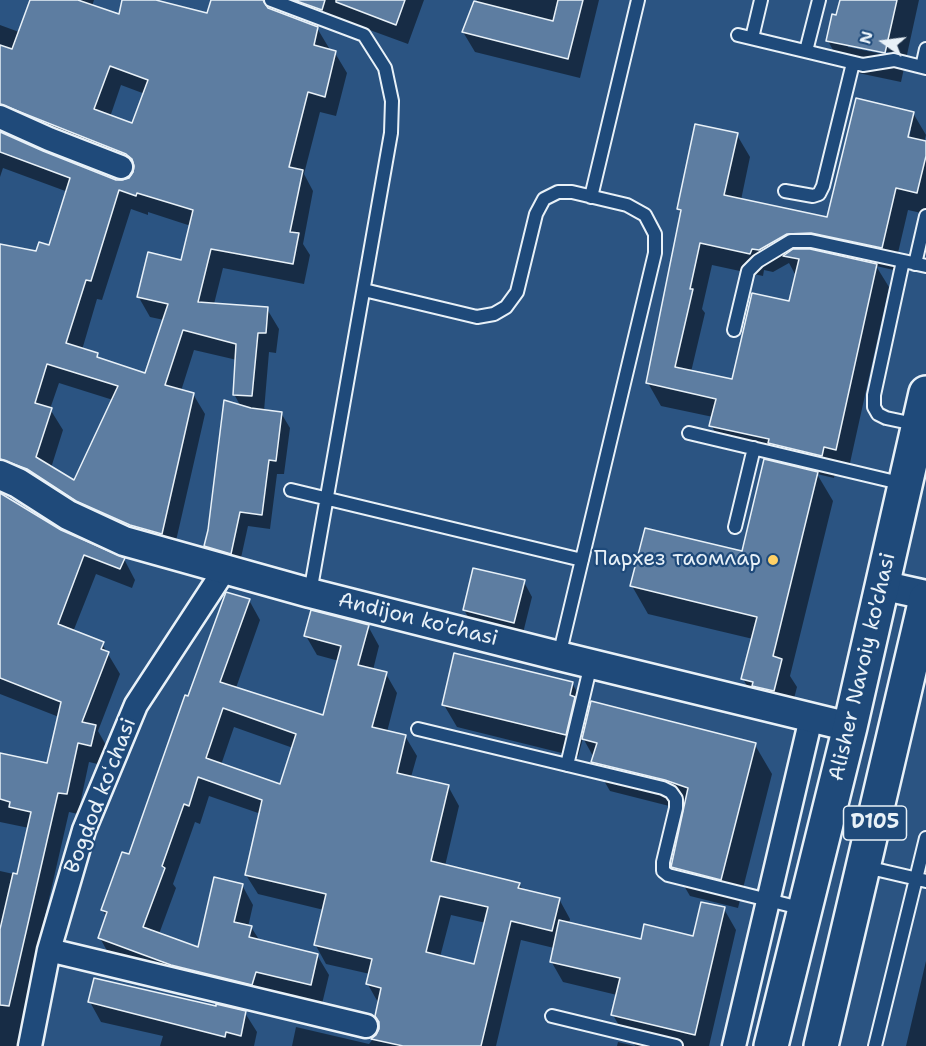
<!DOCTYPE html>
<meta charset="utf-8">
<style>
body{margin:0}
#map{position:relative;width:926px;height:1046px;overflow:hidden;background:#2b5482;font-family:"Shantell Sans",sans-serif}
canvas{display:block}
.north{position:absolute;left:854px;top:12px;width:60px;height:60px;-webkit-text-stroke:4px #1f4a7a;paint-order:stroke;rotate:284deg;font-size:16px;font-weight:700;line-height:24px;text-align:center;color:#e8f1f8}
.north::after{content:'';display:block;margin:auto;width:21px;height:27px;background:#e8f1f8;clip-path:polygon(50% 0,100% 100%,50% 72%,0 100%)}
</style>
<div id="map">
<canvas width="926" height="1046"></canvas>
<div class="north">N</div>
</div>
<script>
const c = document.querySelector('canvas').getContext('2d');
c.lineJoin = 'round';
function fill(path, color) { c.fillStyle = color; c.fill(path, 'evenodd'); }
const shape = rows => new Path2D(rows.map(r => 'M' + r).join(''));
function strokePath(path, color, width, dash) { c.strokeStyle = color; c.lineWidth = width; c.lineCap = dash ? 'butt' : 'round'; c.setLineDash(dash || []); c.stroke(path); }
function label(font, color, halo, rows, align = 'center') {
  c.font = font + ' "Shantell Sans",sans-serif'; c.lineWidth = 4.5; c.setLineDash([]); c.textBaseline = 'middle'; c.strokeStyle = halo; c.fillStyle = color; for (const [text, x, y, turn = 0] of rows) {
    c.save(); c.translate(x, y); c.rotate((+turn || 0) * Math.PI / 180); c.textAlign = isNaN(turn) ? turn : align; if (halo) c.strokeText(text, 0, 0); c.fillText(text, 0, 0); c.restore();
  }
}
const shadow = shape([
 [31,0,94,0,92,6,120,16,124,0,150,0,209,15,213,0,424,0,408,44,337,18,334,30,286,12,279,13,317,28,329,48,328,51,335,53,347,73,336,116,320,112,304,174,313,191,303,244,310,255,304,284,223,268,214,304,267,309,279,329,276,353,269,352,264,411,281,413,290,428,284,474,277,474,270,529,248,526,239,567,214,560,205,546,241,407,234,394,237,360,194,350,181,391,193,394,205,414,173,554,0,484,0,245,37,253,50,247,68,192,3,168,0,177,0,133,116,181,124,182,131,178,135,173,67,146,4,126,0,131,0,25,19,32],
 [121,85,145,94,133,125,110,117],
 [131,209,148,215,148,212,191,226,182,262,138,296,150,317,164,320,146,375,100,360,97,355,82,350,97,299,102,300],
 [59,383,113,400,75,483,51,468,63,430,50,409],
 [477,0,599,0,580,78,475,52,463,32],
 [841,0,919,0,901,82,844,70,828,41,837,17],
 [848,44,892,53,892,56,848,47],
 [913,113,926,135,924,142,926,143,926,214,908,210,894,270,876,266,889,287,848,472,836,469,834,478,817,474,833,501,790,676,797,687,789,718,759,706,743,679,753,639,648,614,632,586,743,553,783,465,780,460,724,448,711,425,713,417,661,406,648,383,682,215,678,209,737,135,750,157,741,200,828,219],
 [908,129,911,129,908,144],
 [789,263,796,276,791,303,733,381,691,372,705,313,702,309,712,265,763,276,764,270,773,272],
 [0,495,60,531,124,559,135,580,132,588,96,574,73,632,102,644,120,674,98,731,107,747,102,765,89,762,78,814,69,812,26,999,29,1005,19,1046,0,1046,0,871,18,875,29,828,0,822,0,754,48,765,59,717,0,694],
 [524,582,532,597,522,637,473,625,464,610],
 [249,600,260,620,236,688,324,717,339,661,317,655,306,636,368,626,379,646,373,670,386,674,397,693,387,732,405,736,417,756,411,777,448,786,459,806,445,866,519,884,523,890,559,899,570,919,569,924,642,941,694,938,724,909,736,930,709,1046,617,1046,618,1042,635,1046,631,1038,625,1036,613,1015,617,995,563,982,551,961,554,948,521,940,496,1046,292,1046,296,1027,369,1044,380,1030,379,1004,367,983,370,974,326,964,315,944,324,910,258,894,246,875,261,814,209,796,200,824,195,822,173,884,176,888,159,934,199,949,242,885,253,905,248,927,251,927,260,941,317,955,329,975,322,1004,266,990,263,1004,111,958,100,938,107,917,102,910,130,856,189,698],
 [234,727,293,748,281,786,221,765],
 [451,915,486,923,475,966,440,957],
 [572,683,585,706,583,714,587,722,755,745,772,774,738,908,690,896,673,867,685,810,610,791,593,762,594,758,583,738,578,757,457,727,444,705],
 [926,961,926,1046,906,1046],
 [90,1002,245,1013,257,1032,254,1046,160,1046,163,1036,101,1022]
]);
const building = shape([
 [30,0,78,0,119,14,122,0,156,0,207,13,211,0,263,0,268,8,318,27,314,45,336,51,325,97,308,92,289,167,303,170,290,232,299,233,293,264,211,249,198,302,268,307,266,333,258,333,252,396,233,395,236,344,183,330,165,385,194,393,162,534,130,525,76,501,27,469,0,459,0,244,36,251,39,242,49,245,70,178,0,152,0,132,43,151,116,180,122,180,129,178,133,172,134,166,132,159,126,154,0,104,0,45,12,49,30,0],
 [110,66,148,80,132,123,94,109,110,66],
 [119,190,136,196,137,193,193,210,181,260,148,252,137,297,168,304,145,373,97,357,98,353,66,343,86,280,91,281,119,190],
 [47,364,118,386,74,480,36,457,52,408,35,403,47,364],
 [294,0,325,0,322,10,294,0],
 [336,0,405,0,396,25,336,2,336,0],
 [558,0,583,0,568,59,462,32,474,1,553,21,558,0],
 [840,0,897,0,885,53,826,41,832,14,836,15,840,0],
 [856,98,914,112,908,137,926,141,926,156,917,193,896,188,882,248,811,233,787,234,759,250,752,249,750,254,700,243,690,289,693,289,675,367,732,379,752,293,789,301,799,259,783,256,793,249,810,249,877,264,836,450,824,447,822,456,768,443,769,439,709,426,716,399,646,383,681,210,677,209,695,124,738,133,724,195,827,217,856,98],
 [224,400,251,408,282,412,276,461,269,460,262,515,240,512,231,554,204,546,208,530,224,400],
 [764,459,818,472,773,656,782,659,774,691,752,686,753,682,741,679,757,617,630,586,645,528,742,551,764,459],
 [0,493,61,530,125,558,120,569,84,555,58,624,104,642,101,649,109,652,82,722,96,725,91,746,78,743,67,794,58,793,9,1006,0,1005,0,929,13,873,17,874,31,812,9,807,10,802,0,799,0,753,47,763,61,702,0,678,0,493],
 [473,568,525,580,514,623,463,610,473,568],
 [226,592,250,599,220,682,323,715,341,646,304,636,311,610,369,625,358,665,387,672,372,727,406,735,397,773,449,785,431,861,520,883,518,888,560,898,552,931,511,921,481,1046,403,1046,371,1039,376,1035,379,1029,379,1022,375,1016,381,988,366,984,372,959,314,945,326,894,245,875,262,800,198,777,189,806,184,804,162,866,165,868,143,927,198,947,214,877,243,884,234,922,252,926,249,937,318,954,311,985,256,972,252,985,171,965,98,938,107,912,101,910,122,852,129,854,185,695,188,696,226,592],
 [223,708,296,734,280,784,206,758,223,708],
 [440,896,488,907,474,964,426,952,440,896],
 [454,653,573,682,570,695,575,697,566,735,442,705,454,653],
 [591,701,756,743,721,880,671,867,688,788,665,780,591,762,597,743,582,739,591,701],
 [701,902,725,907,695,1035,611,1015,620,978,550,962,559,920,641,939,644,924,693,936,701,902],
 [94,978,216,1006,216,1004,246,1011,241,1036,226,1032,225,1037,88,1002,94,978]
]);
const service = shape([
 [271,0,364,35,385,68,392,101,391,133,310,593],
 [738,35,863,65,894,60,926,68],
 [752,38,761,0],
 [806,51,819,0],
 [922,67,926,49],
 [785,191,813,196,819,194,823,186,853,63],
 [591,197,638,0],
 [903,261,874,395,874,407,878,414,886,418,919,425],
 [915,264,926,216],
 [364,290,477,317,494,314,506,307,517,292,536,214,544,199,558,192,572,192,627,205,645,215,655,234,655,253,559,656],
 [734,330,748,271,758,261,791,241,811,241,926,266],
 [689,433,904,484],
 [291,490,582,560],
 [735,527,754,448],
 [418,729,663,788,671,792,676,799,676,808,663,862,663,871,668,875,804,909],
 [567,765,591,664],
 [866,867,926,881],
 [552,1016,676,1046],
 [875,1046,926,838]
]);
const minor = shape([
 [0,117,49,139,121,167],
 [49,950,366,1026],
 [30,1046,49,950,84,830,136,705,225,569],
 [734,1046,811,718]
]);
const tertiary = shape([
 [0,475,18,483,68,515,124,541,310,593,559,656,850,727],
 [881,585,926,595]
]);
const primary = shape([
 [771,1046,850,727,926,393],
 [821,1046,926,599]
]);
const markers = [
 [773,560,6,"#ffd166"]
];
const shields = [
 [875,823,63]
];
const shieldNames = [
 ["D105",875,823]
];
const poiNames = [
 ["Пархез таомлар",761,560]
];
const streetNames = [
 ["Andijon ko'chasi",418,620,14],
 ["Alisher Navoiy ko'chasi",863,667,-77],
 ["Bogdod koʻchasi",101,796,-69]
];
fill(shadow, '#0007');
fill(building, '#5d7da1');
strokePath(building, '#e8f1f8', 1.5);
strokePath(service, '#e8f1f8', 16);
strokePath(minor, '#e8f1f8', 27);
strokePath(tertiary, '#e8f1f8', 33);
strokePath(primary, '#e8f1f8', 38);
strokePath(service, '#1f4a7a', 12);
strokePath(minor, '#1f4a7a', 22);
strokePath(tertiary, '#1f4a7a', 28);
strokePath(primary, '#1f4a7a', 33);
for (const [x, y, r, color] of markers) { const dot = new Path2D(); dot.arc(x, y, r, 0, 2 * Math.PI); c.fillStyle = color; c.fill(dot); strokePath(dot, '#1f4a7a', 2); }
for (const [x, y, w] of shields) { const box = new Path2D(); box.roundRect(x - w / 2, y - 17, w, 34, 4.5); c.fillStyle = '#1f4a7a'; c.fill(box); strokePath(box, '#e8f1f8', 1.5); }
label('bold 20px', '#e8f1f8', null, shieldNames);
label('21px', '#e8f1f8', '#1f4a7a', poiNames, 'right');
label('21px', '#e8f1f8', '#1f4a7a', streetNames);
</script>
